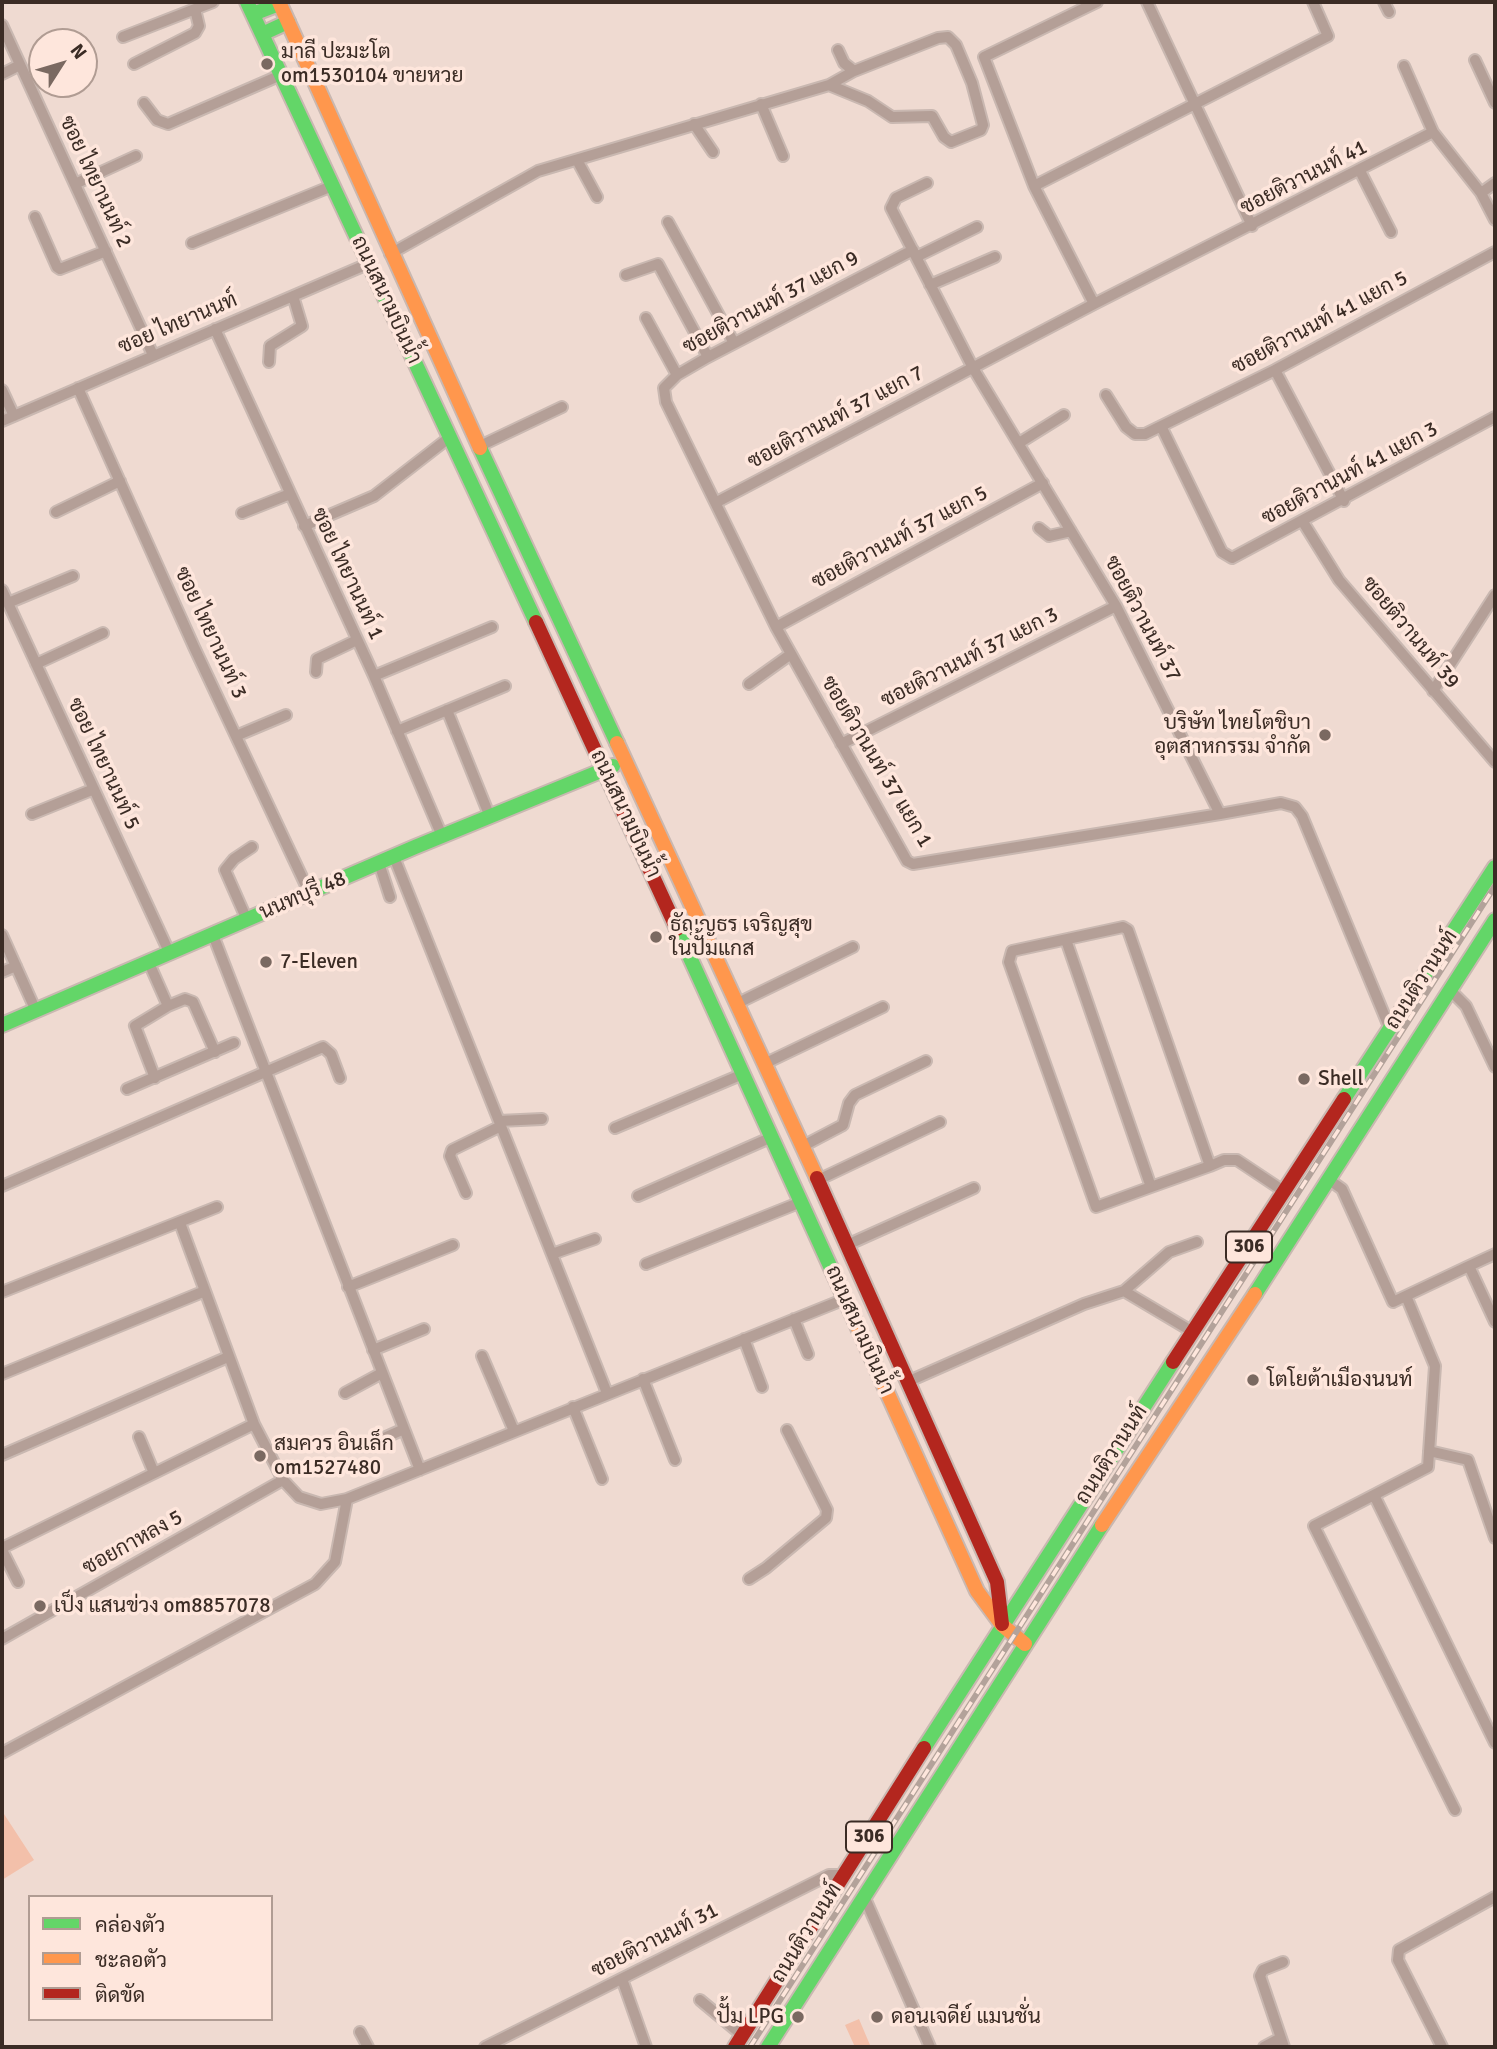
<!DOCTYPE html>
<meta charset="utf-8">
<style>
body{margin:0}
#map{position:relative;width:1497px;height:2049px;overflow:hidden;background:#efdad1;font-family:Signika,Sarabun,sans-serif}
canvas{display:block}
.frame{position:absolute;inset:0;border:4px solid #3b2c25;pointer-events:none}
.legend{position:absolute;left:28px;top:1895px;width:245px;height:126px;box-sizing:border-box;background:#fee6dc;border:2px solid #b09c93;margin:0;padding:9px 12px;list-style:none;font-size:21px;color:#3b2c25}
.legend li{display:flex;align-items:center;gap:14px;height:35px}
.legend b{width:35px;border:2px solid #b09c93}
.north{position:absolute;left:28px;top:28px;width:70px;height:70px;box-sizing:border-box;background:#fee6dc;border:2px solid #b09c93;border-radius:50%;rotate:53deg;font-size:19px;font-weight:700;line-height:28px;text-align:center;color:#3b2c25}
.north::after{content:'';display:block;margin:auto;width:24px;height:32px;background:#7a6961;clip-path:polygon(50% 0,100% 100%,50% 72%,0 100%)}
</style>
<div id="map">
<canvas width="1497" height="2049"></canvas>
<div class="frame"></div>
<ul class="legend">
<li><b style="height:9px;background:#63d668"></b>คล่องตัว</li>
<li><b style="height:9px;background:#ff974d"></b>ชะลอตัว</li>
<li><b style="height:9px;background:#b3261e"></b>ติดขัด</li>
</ul>
<div class="north">N</div>
</div>
<script>
const c = document.querySelector('canvas').getContext('2d');
c.lineJoin = 'round';
function fill(path, color) { c.fillStyle = color; c.fill(path, 'evenodd'); }
const shape = rows => new Path2D(rows.map(r => 'M' + r).join(''));
function strokePath(path, color, width, dash) { c.strokeStyle = color; c.lineWidth = width; c.lineCap = dash ? 'butt' : 'round'; c.setLineDash(dash || []); c.stroke(path); }
function label(font, color, halo, rows, align = 'center') {
  c.font = font + ' Signika,Sarabun,sans-serif'; c.lineWidth = 7; c.setLineDash([]); c.textBaseline = 'middle'; c.strokeStyle = halo; c.fillStyle = color; for (const [text, x, y, turn = 0] of rows) {
    c.save(); c.translate(x, y); c.rotate((+turn || 0) * Math.PI / 180); c.textAlign = isNaN(turn) ? turn : align; if (halo) c.strokeText(text, 0, 0); c.fillText(text, 0, 0); c.restore();
  }
}
const green = shape([
 [2,1811,34,1860,2,1880],
 [859,2019,870,2045,866,2047,855,2047,845,2025]
]);
const street = shape([
 [1147,2,1252,226],
 [1384,2,1389,12],
 [2,25,153,355],
 [123,37,213,2],
 [1475,60,1495,103],
 [134,64,195,33,199,26,195,9],
 [1404,66,1433,132,1481,193,1495,220],
 [2,74,20,65],
 [829,85,868,101,892,117,932,116,944,137,951,142,981,130,983,125,972,83,956,45,948,37,938,38,854,71,844,63,838,50],
 [144,103,157,120,168,124,281,75],
 [761,104,783,156],
 [694,124,713,152],
 [577,160,597,197],
 [1360,171,1391,232],
 [927,183,896,198,891,208,973,368,1116,606,1220,814,1281,803,1295,807,1302,816,1390,1029],
 [75,184,136,156],
 [1034,186,1328,36,1313,2],
 [1481,193,1495,183],
 [35,217,57,267,60,269,106,251],
 [668,222,734,343],
 [192,243,332,186],
 [913,250,708,357,677,375,664,388,666,402,776,627,907,861,913,864,1220,814],
 [390,254,538,171,829,85,854,71],
 [916,257,977,227],
 [626,275,658,264,708,357],
 [930,285,995,257],
 [1094,304,1034,186,984,57,1097,2],
 [646,318,677,375],
 [215,329,374,676,442,836],
 [269,362,270,346,302,326,293,296],
 [1275,370,1344,501],
 [78,388,194,647,309,892],
 [2,390,14,416],
 [1106,395,1126,427,1135,434,1145,434,1275,370,1495,252],
 [2,421,370,263],
 [1161,426,1222,552,1232,558,1495,417],
 [1019,443,1064,415],
 [480,446,562,407],
 [717,502,1094,304,1433,132],
 [56,512,120,481],
 [242,513,290,494],
 [1303,522,1339,580,1495,762],
 [304,526,374,496,450,437],
 [1039,528,1049,536,1071,531],
 [2,590,170,954],
 [8,603,73,576],
 [776,627,1043,483],
 [36,664,103,633],
 [316,672,317,659,357,640],
 [374,676,492,627],
 [749,684,791,654],
 [1433,691,1495,595],
 [447,710,490,817],
 [397,731,505,686],
 [236,736,286,715],
 [841,744,1116,606],
 [32,814,94,789],
 [394,857,607,1393],
 [379,863,390,897],
 [247,920,225,870,234,859,252,847],
 [2,935,36,1011],
 [213,935,420,1470],
 [1066,940,1151,1187],
 [149,963,168,1006,185,999,193,1002,215,1052],
 [2,972,16,966],
 [1450,990,1466,1006,1495,1067],
 [738,1003,853,947],
 [766,1063,883,1007],
 [155,1078,135,1026,168,1006],
 [127,1089,234,1043],
 [499,1121,542,1119],
 [615,1128,743,1074],
 [803,1146,843,1125,849,1103,855,1095,926,1061],
 [1210,1166,1128,930,1123,927,1012,951,1009,962,1096,1207,1151,1187,1210,1166,1224,1160,1237,1160,1285,1192],
 [1328,1179,1342,1189,1393,1302,1469,1266,1495,1322],
 [818,1180,940,1122],
 [2,1186,323,1047,331,1054,340,1078],
 [466,1193,450,1156,452,1150,501,1126],
 [638,1196,772,1137],
 [180,1223,254,1424,283,1480,299,1497,321,1504,347,1499,845,1299],
 [847,1245,974,1188],
 [552,1254,595,1239],
 [646,1264,801,1202],
 [1469,1266,1495,1254],
 [348,1287,453,1245],
 [1124,1291,1169,1252,1197,1242],
 [1124,1291,1193,1332],
 [2,1292,217,1207],
 [1406,1296,1435,1366,1428,1467,1314,1526,1455,1810],
 [794,1319,808,1354],
 [744,1339,762,1387],
 [373,1350,424,1329],
 [482,1356,514,1431],
 [2,1374,205,1291],
 [643,1379,675,1460],
 [907,1382,1084,1304,1124,1291],
 [345,1393,382,1373],
 [573,1407,602,1479],
 [139,1437,154,1473],
 [375,1442,404,1429],
 [1429,1451,1468,1460,1495,1538],
 [2,1455,228,1357],
 [1374,1495,1495,1743],
 [2,1548,254,1424],
 [2,1550,18,1582],
 [749,1579,766,1568,826,1518,827,1510,787,1430],
 [2,1639,283,1480],
 [2,1753,315,1584,335,1562,347,1499],
 [864,1896,930,2047],
 [1283,1962,1263,1970,1260,1976,1284,2047],
 [622,1979,646,2047],
 [700,2000,742,2035],
 [360,2032,368,2047],
 [485,2047,829,1875,844,1875],
 [1264,2047,1279,2039],
 [1442,2047,1398,1960,1399,1950,1495,1897]
]);
const fast = shape([
 [247,2,536,622],
 [253,14,279,4],
 [262,34,288,22],
 [480,448,617,743],
 [677,929,840,1288],
 [2,1025,415,847,613,766],
 [1344,1099,1495,867],
 [1255,1294,1495,920],
 [924,1748,1173,1362],
 [768,2047,1102,1525]
]);
const slow = shape([
 [279,2,480,448],
 [617,743,817,1178],
 [840,1288,977,1591,1002,1625,1025,1644],
 [1102,1525,1255,1294]
]);
const jam = shape([
 [536,622,677,929],
 [817,1178,997,1582,1002,1624],
 [1173,1362,1344,1099],
 [735,2047,924,1748]
]);
const rail = shape([
 [750,2047,1495,886]
]);
const markers = [
 [267,64,7,"#7a6961"],
 [1325,735,7,"#7a6961"],
 [656,937,7,"#7a6961"],
 [266,962,7,"#7a6961"],
 [1304,1079,7,"#7a6961"],
 [1253,1380,7,"#7a6961"],
 [260,1456,7,"#7a6961"],
 [40,1606,7,"#7a6961"],
 [798,2017,7,"#7a6961"],
 [877,2017,7,"#7a6961"]
];
const shields = [
 [1249,1247,46],
 [869,1837,46]
];
const shieldNames = [
 ["306",1249,1247],
 ["306",869,1837]
];
const poiNames = [
 ["มาลี ปะมะโต",281,52],
 ["om1530104 ขายหวย",281,76],
 ["บริษัท ไทยโตชิบา",1311,723,"right"],
 ["อุตสาหกรรม จำกัด",1311,747,"right"],
 ["ธัญญธร เจริญสุข",670,925],
 ["ในปั้มแกส",670,949],
 ["7-Eleven",280,962],
 ["Shell",1318,1079],
 ["โตโยต้าเมืองนนท์",1267,1380],
 ["สมควร อินเล็ก",274,1444],
 ["om1527480",274,1468],
 ["เป็ง แสนข่วง om8857078",54,1606],
 ["ปั้ม LPG",784,2017,"right"],
 ["ดอนเจดีย์ แมนชั่น",891,2017]
];
const streetNames = [
 ["ซอยติวานนท์ 41",1304,178,-27],
 ["ซอย ไทยานนท์ 2",95,182,65],
 ["ถนนสนามบินน้ำ",386,300,65],
 ["ซอยติวานนท์ 37 แยก 9",771,303,-28],
 ["ซอยติวานนท์ 41 แยก 5",1320,323,-28],
 ["ซอย ไทยานนท์",178,324,-23],
 ["ซอยติวานนท์ 37 แยก 7",836,418,-28],
 ["ซอยติวานนท์ 41 แยก 3",1350,474,-28],
 ["ซอยติวานนท์ 37 แยก 5",900,538,-28],
 ["ซอย ไทยานนท์ 1",347,574,65],
 ["ซอยติวานนท์ 37",1142,619,62],
 ["ซอย ไทยานนท์ 3",210,633,65],
 ["ซอยติวานนท์ 39",1410,633,50],
 ["ซอยติวานนท์ 37 แยก 3",970,658,-27],
 ["ซอยติวานนท์ 37 แยก 1",876,762,59],
 ["ซอย ไทยานนท์ 5",103,764,65],
 ["ถนนสนามบินน้ำ",625,814,65],
 ["นนทบุรี 48",303,896,-23],
 ["ถนนติวานนท์",1422,980,-57],
 ["ถนนสนามบินน้ำ",859,1330,66],
 ["ถนนติวานนท์",1112,1455,-57],
 ["ซอยกาหลง 5",133,1543,-29],
 ["ถนนติวานนท์",807,1933,-58],
 ["ซอยติวานนท์ 31",655,1941,-27]
];
fill(green, '#f3c0aa');
strokePath(street, '#c9b8b1', 14);
strokePath(fast, '#c9b8b1', 18);
strokePath(slow, '#c9b8b1', 18);
strokePath(jam, '#c9b8b1', 18);
strokePath(street, '#b49f97', 10);
strokePath(fast, '#63d668', 14);
strokePath(slow, '#ff974d', 14);
strokePath(jam, '#b3261e', 14);
strokePath(rail, '#b3a29a', 6);
strokePath(rail, '#fee6dc', 3.5, [10]);
for (const [x, y, r, color] of markers) { const dot = new Path2D(); dot.arc(x, y, r, 0, 2 * Math.PI); c.fillStyle = color; c.fill(dot); strokePath(dot, '#fee6dc', 2.5); }
for (const [x, y, w] of shields) { const box = new Path2D(); box.roundRect(x - w / 2, y - 15.5, w, 31, 5); c.fillStyle = '#fee6dc'; c.fill(box); strokePath(box, '#3b2c25', 2); }
label('bold 19px', '#3b2c25', null, shieldNames);
label('21px', '#3b2c25', '#fee6dc', poiNames, 'left');
label('21px', '#3b2c25', '#fee6dc', streetNames);
</script>
